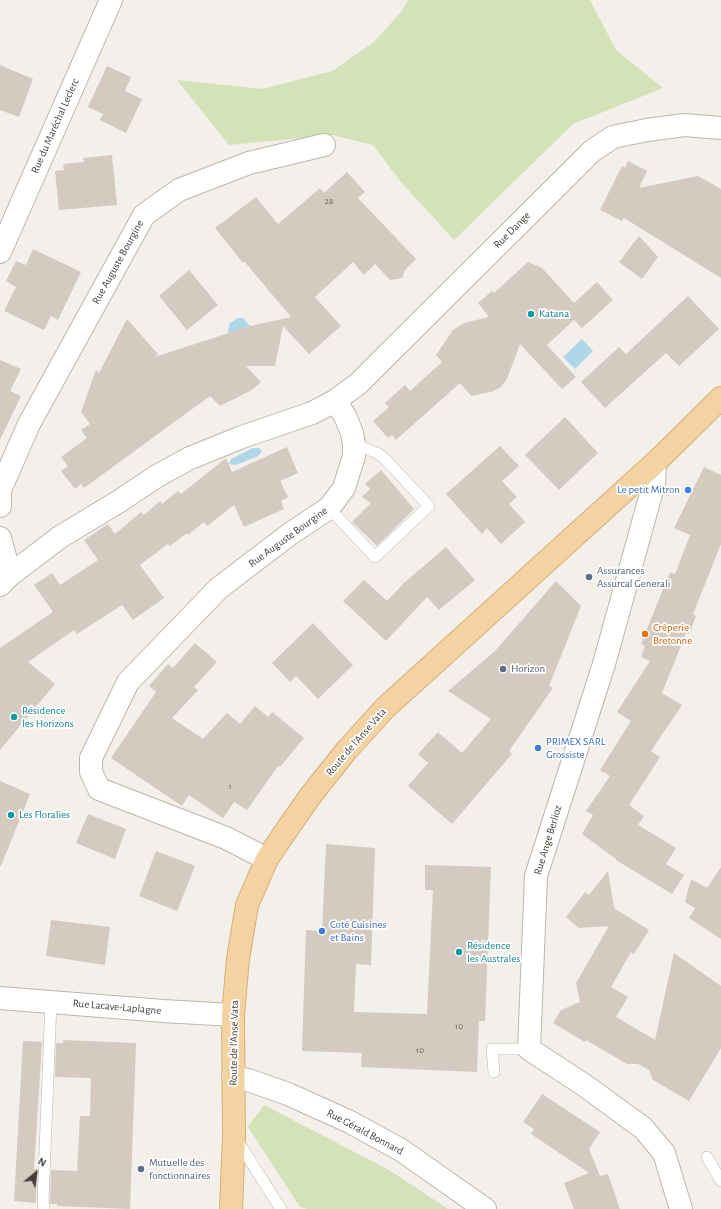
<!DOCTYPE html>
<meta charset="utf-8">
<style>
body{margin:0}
#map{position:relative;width:721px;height:1209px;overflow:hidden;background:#f3efea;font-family:"Alegreya Sans",sans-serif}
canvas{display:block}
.north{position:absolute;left:16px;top:1153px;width:40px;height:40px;-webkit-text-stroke:3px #fff;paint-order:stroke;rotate:29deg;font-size:11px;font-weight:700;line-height:16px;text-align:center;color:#463f39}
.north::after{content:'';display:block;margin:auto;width:14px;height:18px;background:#463f39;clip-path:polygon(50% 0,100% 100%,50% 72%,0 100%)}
</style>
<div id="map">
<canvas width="721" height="1209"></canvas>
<div class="north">N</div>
</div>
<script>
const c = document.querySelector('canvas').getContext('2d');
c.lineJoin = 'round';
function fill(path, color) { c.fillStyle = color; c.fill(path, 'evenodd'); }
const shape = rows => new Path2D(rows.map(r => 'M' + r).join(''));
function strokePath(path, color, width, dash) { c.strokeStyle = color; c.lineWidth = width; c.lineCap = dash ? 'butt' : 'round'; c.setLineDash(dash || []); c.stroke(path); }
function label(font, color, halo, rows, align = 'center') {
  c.font = font + ' "Alegreya Sans",sans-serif'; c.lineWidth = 3.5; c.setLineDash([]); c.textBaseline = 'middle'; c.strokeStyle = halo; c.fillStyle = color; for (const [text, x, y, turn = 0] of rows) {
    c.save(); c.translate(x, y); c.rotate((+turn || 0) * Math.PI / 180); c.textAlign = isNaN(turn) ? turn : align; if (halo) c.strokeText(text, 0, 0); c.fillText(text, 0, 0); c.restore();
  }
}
const green = shape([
 [408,0,590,0,616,50,663,88,573,124,454,240,400,181,373,145,332,135,229,145,177,80,262,89,332,71,374,42,401,12],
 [264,1105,389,1170,448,1209,308,1209,300,1207,248,1127]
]);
const water = shape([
 [238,318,243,318,250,326,240,329,234,342,228,333,228,330,230,323],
 [582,339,593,351,575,369,563,357],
 [253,448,259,448,262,451,258,456,236,465,229,464,231,459]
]);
const building = shape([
 [0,65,33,79,19,117,0,110],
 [107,66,131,77,125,91,142,99,126,133,100,120,103,114,88,107],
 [112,155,117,205,59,210,55,171,64,170,63,164,84,162,83,158],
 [628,161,647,171,639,188,698,176,721,189,721,278,624,218,622,221,600,210,622,166,625,168],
 [347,172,365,192,358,198,416,259,405,270,402,278,390,280,375,264,364,275,353,262,315,297,341,326,309,354,283,326,275,366,246,366,261,382,252,390,220,406,210,396,84,488,81,484,75,489,61,471,68,466,61,457,87,438,81,430,90,424,81,412,96,370,99,373,127,319,158,354,155,357,250,326,291,317,244,261,243,263,215,228,256,197,278,224,320,188,324,193],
 [639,236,658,257,642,279,619,262],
 [33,249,81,272,58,320,51,316,44,330,4,311,16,287,6,281,16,261,26,265],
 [528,262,542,268,574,303,597,282,613,300,582,328,574,320,547,345,576,377,562,389,520,344,507,379,501,387,491,392,471,396,460,383,396,440,392,435,388,438,373,421,389,407,385,403,405,385,410,391,442,362,436,355,453,330,464,323,489,317,478,303,492,291,494,293],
 [189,270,218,305,187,330,159,296],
 [688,296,719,329,679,366,666,353,605,408,581,382,619,347,626,354],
 [0,360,21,369,10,391,21,396,0,440],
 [565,417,598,453,559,490,525,455],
 [500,446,519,466,502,481,517,497,509,504,525,522,501,544,487,528,482,534,446,494],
 [287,447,298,473,280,481,288,497,281,501,284,509,244,527,234,505,207,526,204,522,188,535,187,533,170,546,168,544,140,565,164,598,133,620,122,605,77,634,74,630,28,662,55,684,0,750,0,648,53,612,34,585,52,573,60,585,98,560,84,540,108,524,115,534,141,512,144,515,160,501,162,504,178,491,181,494,226,458,232,472],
 [704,467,721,475,721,544,693,614,696,616,689,634,686,633,662,693,682,705,651,751,660,757,629,805,644,816,638,825,676,848,666,864,684,875,672,894,616,860,616,859,582,834,593,815,586,811,610,776,600,770,631,721,617,712,650,661,641,657,645,646,641,644,670,572,675,574,690,535,674,528],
 [381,470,414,509,377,546,352,522,371,503,362,497,370,489,365,484],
 [446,547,475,580,439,610,427,597,386,641,343,601,364,580,387,601,405,582],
 [556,581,581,606,549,686,553,688,509,751,512,754,452,824,408,786,428,763,418,754,438,732,462,753,491,719,448,691,495,651],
 [313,623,353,665,318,699,296,676,290,682,272,663],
 [195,643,217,662,194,687,198,690,172,718,203,739,227,713,240,724,255,706,268,717,272,712,304,738,280,767,278,766,247,810,234,802,223,818,189,795,182,806,111,758,156,692,149,686,168,664,173,668],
 [0,781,30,794,1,866,0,866],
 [88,814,126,829,115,859,76,843],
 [326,844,375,848,371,965,356,964,354,1012,427,1014,433,890,425,890,425,865,491,867,485,1021,479,1021,477,1072,361,1067,362,1053,302,1051,306,930,322,931],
 [156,851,195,866,177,911,139,896],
 [721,867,721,939,689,918,695,908,685,902,691,879,707,888],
 [608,871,614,908,649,930,634,954,631,952,611,987,628,997,616,1017,655,1040,674,953,721,986,721,1048,689,1101,653,1080,649,1070,638,1064,627,1064,586,1040,585,1042,553,1023,561,1010,580,1002,576,983,609,926,579,928,566,917,585,892,589,895],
 [51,920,110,927,105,965,46,956],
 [63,1040,136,1043,130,1209,57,1206,57,1204,50,1204,51,1170,77,1171,80,1116,90,1116,91,1078,55,1077,56,1043,63,1043],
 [23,1041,42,1042,34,1169,37,1169,36,1203,14,1201],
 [542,1094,600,1132,589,1149,600,1176,608,1174,620,1209,574,1209,564,1183,589,1173,531,1134,534,1129,523,1122]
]);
const service = shape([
 [329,508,375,557,429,506,384,458,377,453,354,444],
 [494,1072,492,1049,529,1049],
 [237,1140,281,1209],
 [707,1157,721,1181],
 [44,1209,43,1200,51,1002]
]);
const minor = shape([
 [0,252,111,0],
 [655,463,654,483,604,664,536,876,529,1049,584,1085,643,1128,664,1153,681,1209],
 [0,506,0,490,29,424,144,215,179,190,249,163,324,145],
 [0,538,10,575],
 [267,859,226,838,99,789,91,772,91,758,128,682,219,588,290,534,329,508,344,488,354,456,354,444,352,433,345,416,335,401],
 [233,1077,248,1080,288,1094,350,1122,401,1150,485,1209]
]);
const tertiary = shape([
 [0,585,10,575,60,537,118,502,157,476,190,458,242,437,312,413,335,401,359,383,592,151,613,137,647,130,684,125,721,128],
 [0,998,163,1011,233,1015]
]);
const primary = shape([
 [231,1209,234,1136,233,1015,238,959,247,905,267,859,290,825,311,795,346,751,385,708,655,463,721,398]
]);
const markers = [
 [531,314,4,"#0f9aa8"],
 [688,490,4,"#3f7fe0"],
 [589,577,4,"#5c6f8a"],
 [645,634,4,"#e8710a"],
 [503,669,4,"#5c6f8a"],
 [14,717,4,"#0f9aa8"],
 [538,748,4,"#3f7fe0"],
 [11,815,4,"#0f9aa8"],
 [322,931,4,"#3f7fe0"],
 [459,952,4,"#0f9aa8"],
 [141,1169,4,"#5c6f8a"]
];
const numberNames = [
 ["28",329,201],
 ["1",230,786],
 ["10",459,1026],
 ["10",420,1050]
];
const streetNames = [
 ["Rue du Maréchal Leclerc",55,126,-66],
 ["Rue Dange",512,230,-45],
 ["Rue Auguste Bourgine",118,262,-61],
 ["Rue Auguste Bourgine",288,537,-36],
 ["Route de l'Anse Vata",356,742,-49],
 ["Rue Ange Berlioz",548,840,-73],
 ["Rue Lacave-Laplagne",117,1007,5],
 ["Route de l'Anse Vata",234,1043,-89],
 ["Rue Gérald Bonnard",365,1132,28]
];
const cultureNames = [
 ["Katana",539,314],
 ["Résidence",22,711],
 ["les Horizons",22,724],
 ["Les Floralies",19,815],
 ["Résidence",467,946],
 ["les Australes",467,959]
];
const shopNames = [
 ["Le petit Mitron",680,490,"right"],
 ["PRIMEX SARL",546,742],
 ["Grossiste",546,755],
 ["Coté Cuisines",330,925],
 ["et Bains",330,938]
];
const serviceNames = [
 ["Assurances",597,571],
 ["Assurcal Generali",597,584],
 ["Horizon",511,669],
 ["Mutuelle des",149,1163],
 ["fonctionnaires",149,1176]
];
const foodNames = [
 ["Crêperie",653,628],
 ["Bretonne",653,641]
];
fill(green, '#d4e3b7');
fill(water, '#add7e9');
fill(building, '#d4cac0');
strokePath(service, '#beb6ad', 12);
strokePath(minor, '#beb6ad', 24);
strokePath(tertiary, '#beb6ad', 24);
strokePath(primary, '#d8ae73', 24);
strokePath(service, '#fff', 11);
strokePath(minor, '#fff', 22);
strokePath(tertiary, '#fff', 22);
strokePath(primary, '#f4d3a2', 22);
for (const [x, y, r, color] of markers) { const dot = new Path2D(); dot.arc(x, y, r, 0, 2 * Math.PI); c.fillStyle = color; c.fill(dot); strokePath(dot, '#fff', 1.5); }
label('9px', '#6a625b', null, numberNames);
label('11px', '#463f39', '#fff', streetNames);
label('11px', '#0d838f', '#fff', cultureNames, 'left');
label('11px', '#366cbe', '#fff', shopNames, 'left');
label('11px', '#4e5e75', '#fff', serviceNames, 'left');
label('11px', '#c56008', '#fff', foodNames, 'left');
</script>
